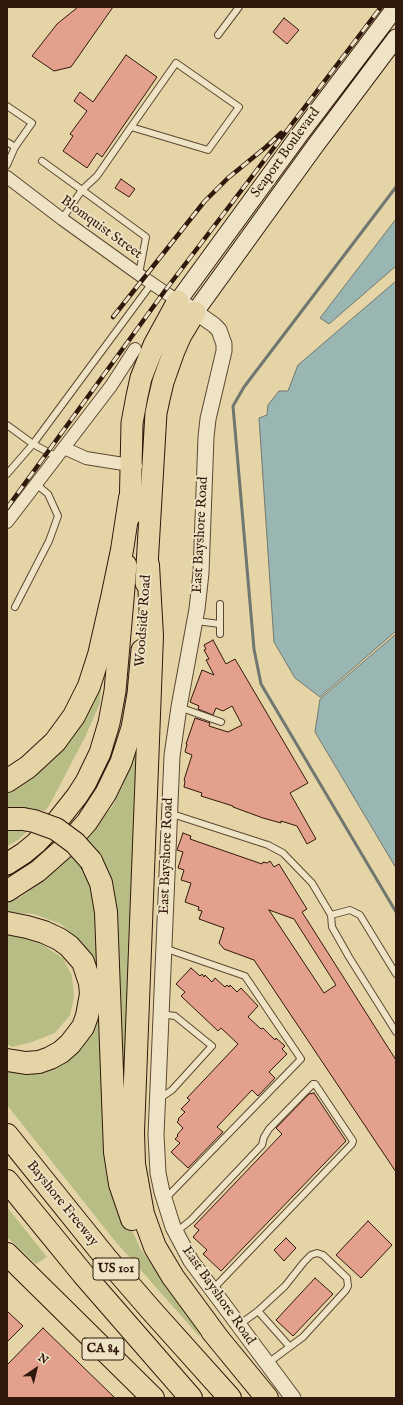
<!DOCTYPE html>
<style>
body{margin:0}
#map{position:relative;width:403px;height:1405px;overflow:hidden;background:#e5d5a6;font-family:"IM FELL English",serif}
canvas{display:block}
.frame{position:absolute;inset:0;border:8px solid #31180c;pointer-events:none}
.north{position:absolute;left:16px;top:1349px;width:40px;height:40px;-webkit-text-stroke:3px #eee4c5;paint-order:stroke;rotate:35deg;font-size:11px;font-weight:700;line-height:16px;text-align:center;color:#31180c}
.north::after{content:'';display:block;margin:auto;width:14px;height:18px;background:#31180c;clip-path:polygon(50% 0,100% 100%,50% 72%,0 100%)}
</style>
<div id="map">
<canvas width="403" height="1405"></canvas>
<div class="frame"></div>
<div class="north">N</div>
</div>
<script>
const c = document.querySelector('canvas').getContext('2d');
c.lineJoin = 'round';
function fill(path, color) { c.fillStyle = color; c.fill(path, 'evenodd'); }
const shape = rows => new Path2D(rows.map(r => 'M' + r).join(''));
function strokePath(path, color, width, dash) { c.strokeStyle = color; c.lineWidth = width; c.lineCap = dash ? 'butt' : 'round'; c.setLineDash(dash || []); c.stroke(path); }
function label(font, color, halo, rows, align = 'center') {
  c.font = font + ' "IM FELL English",serif'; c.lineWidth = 3.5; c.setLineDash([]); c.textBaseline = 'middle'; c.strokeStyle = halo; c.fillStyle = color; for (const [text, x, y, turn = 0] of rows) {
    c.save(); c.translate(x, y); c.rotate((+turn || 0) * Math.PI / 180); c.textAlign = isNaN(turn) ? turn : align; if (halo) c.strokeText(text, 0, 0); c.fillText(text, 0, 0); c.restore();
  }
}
const green = shape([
 [97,684,101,686,100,703,85,737,50,804,45,811,21,807,7,807,7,794,40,765],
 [132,750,139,751,125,1148,116,1054,84,839,112,807,124,783],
 [7,823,33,826,18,840,7,846],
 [71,850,95,882,100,981,95,963,77,938,61,924,34,914,7,912,7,901,21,897,47,877],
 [7,933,43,945,63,958,72,976,74,997,70,1015,55,1033,32,1042,12,1047,7,1044],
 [99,1002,117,1196,140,1248,174,1296,203,1330,199,1336,115,1241,7,1105,7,1068,25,1071],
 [7,1207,47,1257,36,1264,7,1237]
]);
const water = shape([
 [396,219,396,266,329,324,320,318,396,219],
 [396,281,396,631,320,697,295,678,274,642,259,418,267,415,268,405,279,391,288,391,298,365,396,281],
 [396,634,396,868,315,732,320,699,396,634]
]);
const stream = shape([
 [396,187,244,387,233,406,254,649,261,684,396,912]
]);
const building = shape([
 [78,7,113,7,71,67,54,71,32,56,57,24,78,7],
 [284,18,299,30,287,44,273,32,284,18],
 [126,55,157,77,102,157,97,153,87,168,63,151,73,136,70,134,87,111,74,101,80,92,93,102,126,55],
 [121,179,135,189,129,197,115,188,121,179],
 [213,640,226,664,235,659,308,783,290,793,316,839,307,844,297,826,281,821,281,823,263,818,233,807,233,806,201,796,202,793,184,787,185,781,184,780,192,755,185,752,187,744,186,744,195,718,210,723,209,726,228,732,242,725,232,706,223,711,216,708,213,715,198,709,199,706,190,702,202,670,214,675,206,660,209,659,204,650,206,649,204,645,213,640],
 [183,833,191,836,190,839,262,864,263,862,267,863,270,861,274,867,279,864,307,909,302,912,396,1060,396,1172,254,960,224,949,219,943,224,928,199,919,202,911,198,910,199,907,185,902,191,883,181,880,184,870,178,868,183,852,177,850,183,833],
 [269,910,294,919,336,985,324,993,269,910],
 [191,968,200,976,202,974,204,977,205,975,212,982,215,978,225,987,227,985,229,987,230,985,237,992,241,988,258,1006,248,1017,261,1029,263,1028,275,1040,276,1038,285,1046,282,1049,287,1054,269,1072,275,1078,258,1096,252,1090,217,1127,223,1132,188,1168,171,1152,180,1143,175,1139,178,1136,177,1135,183,1128,177,1122,179,1120,178,1119,185,1112,181,1109,190,1100,187,1098,238,1044,221,1028,218,1031,181,996,185,992,176,984,191,968],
 [314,1093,346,1141,221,1271,203,1254,207,1250,193,1237,199,1230,194,1226,282,1134,276,1128,309,1094,314,1093],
 [368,1221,392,1245,361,1278,336,1255,368,1221],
 [286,1238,296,1248,284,1261,274,1250,286,1238],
 [315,1278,333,1294,293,1336,276,1320,315,1278],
 [7,1311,23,1326,7,1342,7,1311],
 [43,1328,115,1398,7,1398,7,1365,43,1328]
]);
const service = shape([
 [218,35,239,7],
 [7,106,32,123,15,147,7,165],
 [7,142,15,147],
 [42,161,82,190,97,176,131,127,176,63,239,107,208,150,131,127],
 [62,219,82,190,146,237,139,274],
 [7,425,33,444,57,457],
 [7,474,33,444,152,283],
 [15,607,49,541,58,516,48,494,36,484],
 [196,621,220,624,220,604],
 [220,634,220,624],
 [179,707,221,722],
 [169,813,268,845,283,853,312,883,331,915,332,927,349,957,396,1032],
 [331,915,350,910,360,915,396,974],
 [164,948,245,976,301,1059,165,1199],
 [159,1099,172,1090,212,1046,175,1016,161,1014],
 [176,1232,191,1220,262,1145,264,1137,269,1129,313,1084,315,1084,353,1141,352,1144,213,1289],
 [258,1311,289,1346],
 [239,1325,258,1311,285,1286,304,1262,311,1255,317,1253,323,1255,347,1278,348,1286,346,1290,303,1337,268,1363]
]);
const minor = shape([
 [7,177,62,219,144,278,178,301],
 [64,448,86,458,136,466],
 [7,522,111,386,135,349]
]);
const tertiary = shape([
 [187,306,214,325,219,330,224,344,224,351,208,419,206,437,201,573,197,609,179,707,172,756,156,1135,158,1173,162,1192,173,1227,191,1261,293,1398]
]);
const secondary = shape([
 [178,301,300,134,396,7],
 [195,312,315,146,396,38]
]);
const trunk = shape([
 [130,516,132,423,137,396,141,378,154,345,178,301],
 [146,583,156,413,159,399,163,382,174,351,181,335,195,312],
 [7,864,24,853,36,843,58,820,77,796,86,782,100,753,109,723,115,691,126,565],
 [7,891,38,871,64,848,87,822,106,793,121,762,132,728,138,694,142,650]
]);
const motorway = shape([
 [148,565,152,636,133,1132,134,1164,143,1214,155,1247,173,1277,220,1341],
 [7,781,28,767,55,742,74,716,89,686,99,655,112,598,122,550,130,498],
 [7,819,23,819],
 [91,861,101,883,106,912,115,1152,120,1184,132,1219],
 [7,923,27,927,44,932,59,939,69,946,83,962,90,983,91,994,87,1016,83,1027,70,1044,61,1052,50,1058,39,1062,26,1063,7,1060],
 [7,1135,106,1258,151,1310,230,1398],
 [7,1181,83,1274,191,1398],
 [7,1254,153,1398],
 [212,1331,267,1398]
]);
const rail = shape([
 [113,317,204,202,228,178,266,147,281,133],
 [7,508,164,292,381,7]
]);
const motorwayBridge = shape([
 [23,819,34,821,56,829,75,843,91,861]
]);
const shields = [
 [116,1269,46],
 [103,1349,42]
];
const shieldNames = [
 ["US 101",116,1269],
 ["CA 84",103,1349]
];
const streetNames = [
 ["Seaport Boulevard",286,153,-54],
 ["Blomquist Street",101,228,36],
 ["East Bayshore Road",201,535,-87],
 ["Woodside Road",144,621,-86],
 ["East Bayshore Road",167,856,-88],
 ["Bayshore Freeway",62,1204,51],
 ["East Bayshore Road",218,1296,55]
];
fill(green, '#b7bd85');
fill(water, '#9ab6b2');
strokePath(water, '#707770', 1);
strokePath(stream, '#707770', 3);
fill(building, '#e2a08d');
strokePath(building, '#31180c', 1);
strokePath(service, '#5e4732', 8);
strokePath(minor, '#5e4732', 14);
strokePath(tertiary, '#5e4732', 17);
strokePath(secondary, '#31180c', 19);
strokePath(trunk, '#31180c', 23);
strokePath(motorway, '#31180c', 24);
strokePath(service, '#eee4c5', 6);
strokePath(minor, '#eee4c5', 12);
strokePath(tertiary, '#eee4c5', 15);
strokePath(secondary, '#eee4c5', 17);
strokePath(trunk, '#e5d5a6', 21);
strokePath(motorway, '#e5d5a6', 22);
strokePath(rail, '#31180c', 4.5);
strokePath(rail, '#eee4c5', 3, [9]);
strokePath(motorwayBridge, '#31180c', 24, []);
strokePath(motorwayBridge, '#e5d5a6', 22);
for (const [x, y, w] of shields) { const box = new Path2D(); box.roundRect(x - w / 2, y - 11, w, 22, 3); c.fillStyle = '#eee4c5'; c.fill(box); strokePath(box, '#31180c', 1); }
label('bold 13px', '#31180c', null, shieldNames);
label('14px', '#31180c', '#eee4c5', streetNames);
</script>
